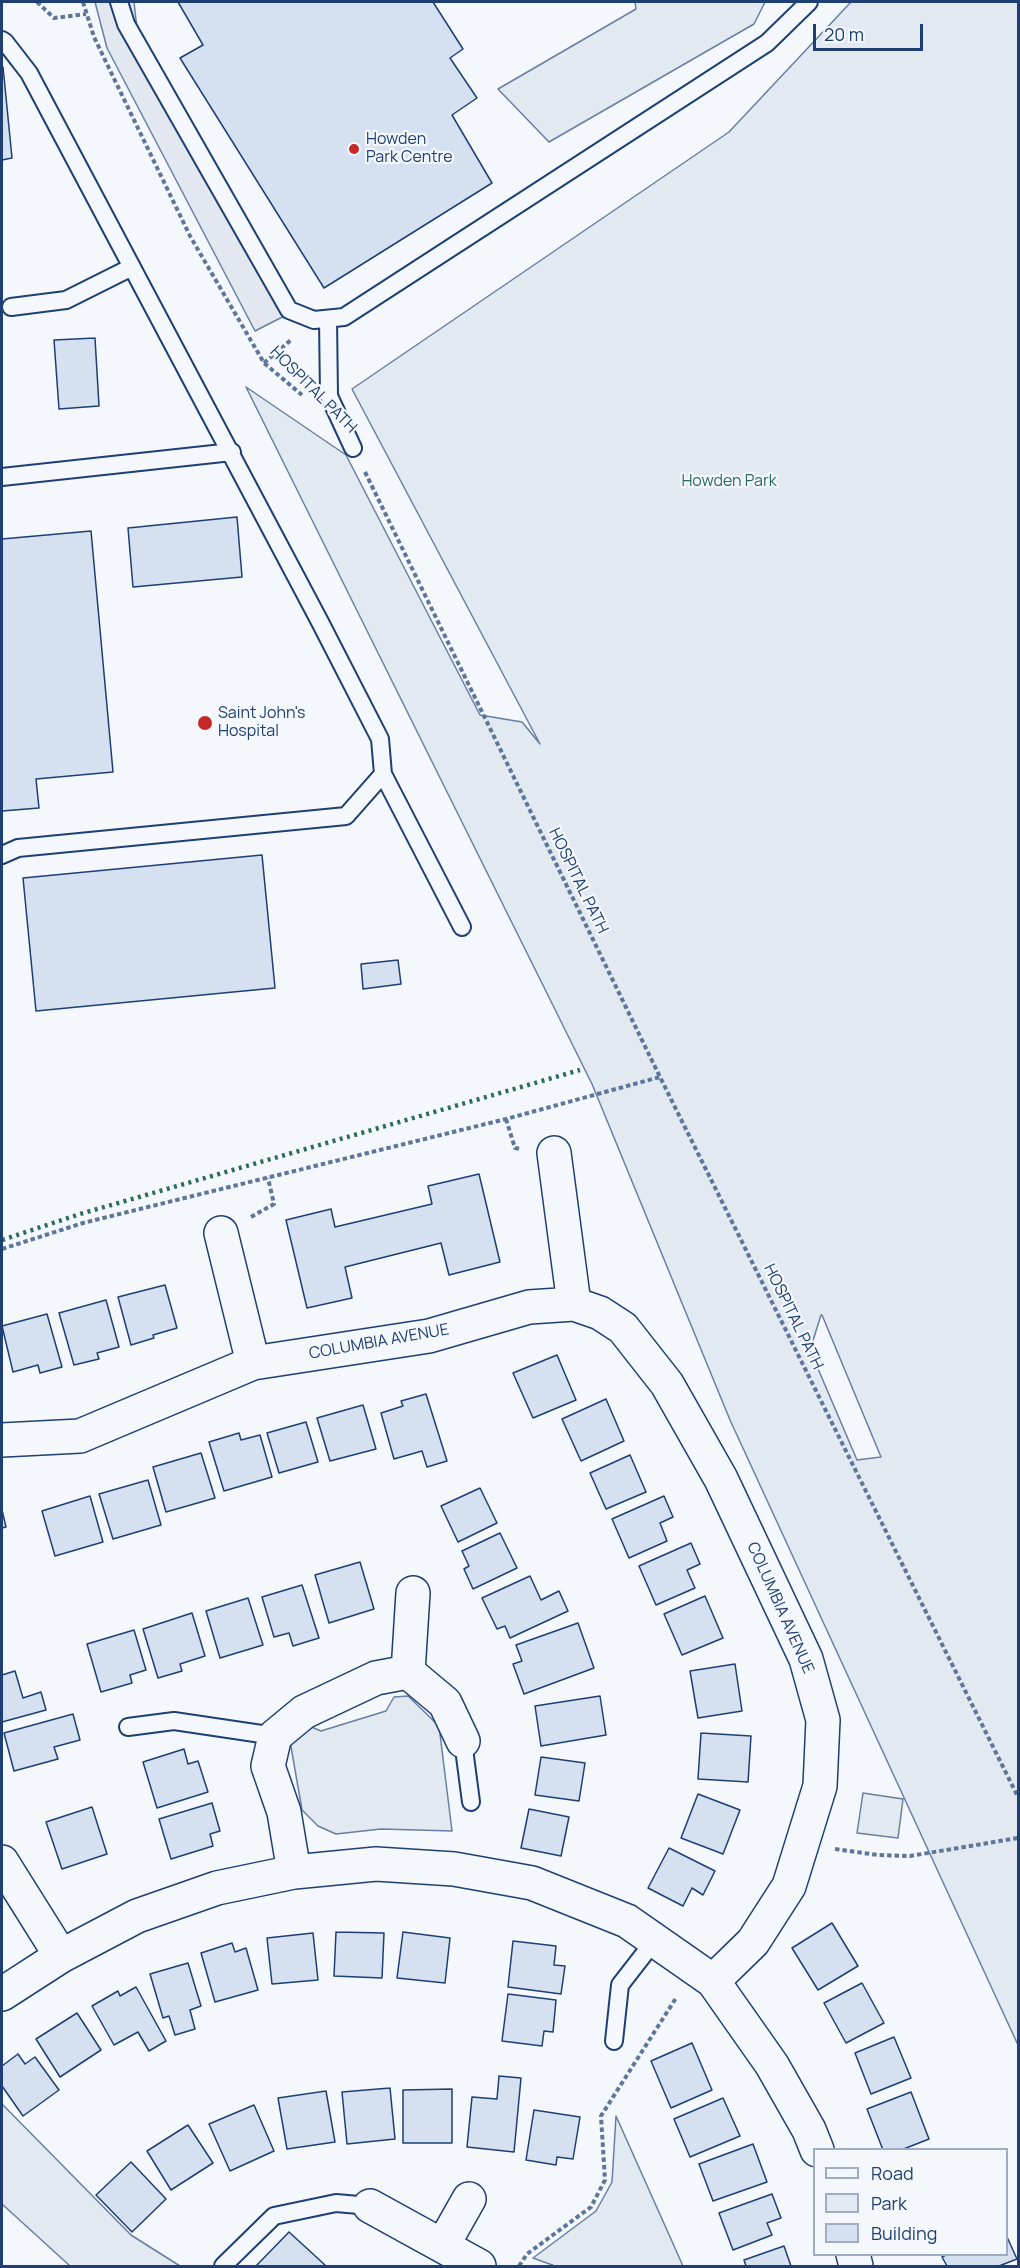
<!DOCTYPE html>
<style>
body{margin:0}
#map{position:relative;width:1020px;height:2268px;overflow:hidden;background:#f4f7fb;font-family:Manrope,sans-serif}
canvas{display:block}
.frame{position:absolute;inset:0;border:3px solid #1d3f73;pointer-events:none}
.legend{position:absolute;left:813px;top:2148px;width:195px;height:108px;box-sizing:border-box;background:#f4f7fb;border:2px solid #9eadc5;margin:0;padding:8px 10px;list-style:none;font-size:18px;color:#1d3f73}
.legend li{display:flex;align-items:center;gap:12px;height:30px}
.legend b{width:30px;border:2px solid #9eadc5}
.scale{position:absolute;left:813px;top:24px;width:110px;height:27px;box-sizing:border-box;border:3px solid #1d3f73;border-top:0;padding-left:8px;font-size:18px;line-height:21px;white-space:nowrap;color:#1d3f73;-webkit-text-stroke:4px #f4f7fb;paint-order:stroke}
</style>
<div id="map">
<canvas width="1020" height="2268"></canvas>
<div class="frame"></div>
<ul class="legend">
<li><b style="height:8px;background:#f4f7fb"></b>Road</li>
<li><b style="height:16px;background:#e3e9f0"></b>Park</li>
<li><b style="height:16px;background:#d5e0f0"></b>Building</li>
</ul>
<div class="scale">20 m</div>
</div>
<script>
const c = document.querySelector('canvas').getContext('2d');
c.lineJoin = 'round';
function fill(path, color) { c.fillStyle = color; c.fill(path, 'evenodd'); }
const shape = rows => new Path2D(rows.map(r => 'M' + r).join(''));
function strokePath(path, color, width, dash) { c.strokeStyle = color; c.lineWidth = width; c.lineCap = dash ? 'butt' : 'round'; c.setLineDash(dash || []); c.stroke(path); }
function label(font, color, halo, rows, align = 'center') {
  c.font = font + ' Manrope,sans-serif'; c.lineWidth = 4.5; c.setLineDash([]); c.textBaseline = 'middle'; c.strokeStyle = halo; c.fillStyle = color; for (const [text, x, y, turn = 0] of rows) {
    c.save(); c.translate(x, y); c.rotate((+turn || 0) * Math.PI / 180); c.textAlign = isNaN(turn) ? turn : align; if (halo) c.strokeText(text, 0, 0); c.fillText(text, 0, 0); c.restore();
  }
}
const green = shape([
 [635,2,765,2,754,24,549,142,498,89,636,9,635,2],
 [851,2,1018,2,1018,2045,730,1420,592,1084,246,387,346,455,480,715,522,722,540,744,352,389,729,132,851,2],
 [821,1315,822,1315,881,1457,857,1460,810,1350,821,1315],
 [408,1696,439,1726,452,1831,381,1829,336,1834,318,1826,302,1810,290,1741,309,1726,321,1731,386,1711,394,1697,408,1696],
 [863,1793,903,1799,898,1838,857,1833,863,1793],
 [2,2104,131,2235,180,2266,70,2266,2,2204,2,2104],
 [616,2116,683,2266,555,2266,533,2258,596,2211,612,2182,616,2116]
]);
const parking = shape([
 [95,2,134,2,137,29,296,310,255,331,107,48,95,2]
]);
const building = shape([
 [178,2,433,2,463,49,450,58,477,98,452,115,492,183,324,288,180,58,203,45,178,2],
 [2,67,3,67,12,158,2,160,2,67],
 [95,338,99,406,59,409,54,340,95,338],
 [237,517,242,577,133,587,128,528,237,517],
 [91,531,113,772,36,779,39,808,2,811,2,539,91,531],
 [262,855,275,988,36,1011,23,878,262,855],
 [398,960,401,984,363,989,361,964,398,960],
 [479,1174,500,1262,449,1275,441,1243,345,1267,352,1298,307,1308,286,1220,331,1209,335,1227,432,1204,428,1186,479,1174],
 [165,1285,177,1328,153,1335,154,1338,131,1345,118,1297,165,1285],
 [106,1300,119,1347,97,1353,99,1359,74,1365,59,1313,106,1300],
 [47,1314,62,1367,40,1373,38,1365,13,1372,2,1326,47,1314],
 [557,1355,576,1400,533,1418,513,1373,557,1355],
 [426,1394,447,1461,427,1467,422,1451,394,1459,381,1413,403,1406,401,1401,426,1394],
 [606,1399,624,1441,581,1461,562,1419,606,1399],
 [363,1405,376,1449,330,1461,317,1418,363,1405],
 [306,1422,318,1462,279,1473,267,1433,306,1422],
 [239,1433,241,1440,260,1435,272,1477,224,1491,209,1442,239,1433],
 [201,1453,215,1498,166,1512,153,1467,201,1453],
 [630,1455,646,1492,606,1509,590,1473,630,1455],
 [148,1480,161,1525,113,1539,99,1494,148,1480],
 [480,1488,497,1523,458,1542,441,1506,480,1488],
 [90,1496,103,1542,55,1556,42,1511,90,1496],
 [664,1496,673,1517,660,1523,667,1541,629,1558,612,1519,664,1496],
 [2,1510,6,1527,2,1528,2,1510],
 [500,1533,517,1568,473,1589,464,1569,469,1566,462,1551,500,1533],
 [691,1543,700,1564,687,1570,695,1588,656,1605,639,1566,691,1543],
 [360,1562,374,1609,329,1623,315,1575,360,1562],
 [530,1576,541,1600,559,1591,568,1611,510,1638,505,1626,497,1629,482,1598,530,1576],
 [302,1585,319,1638,293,1646,289,1633,274,1637,262,1597,302,1585],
 [705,1596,723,1638,682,1655,664,1614,705,1596],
 [248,1598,263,1645,220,1658,206,1611,248,1598],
 [192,1613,205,1656,180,1664,182,1671,158,1678,143,1629,192,1613],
 [578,1623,594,1668,524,1694,513,1664,522,1661,516,1645,578,1623],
 [134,1630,146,1670,130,1675,132,1683,101,1692,87,1644,134,1630],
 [735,1664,742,1711,698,1718,690,1671,735,1664],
 [15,1671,23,1698,41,1692,46,1710,2,1722,2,1675,15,1671],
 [600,1696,606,1735,541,1746,535,1706,600,1696],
 [73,1714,80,1740,54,1747,58,1759,14,1771,4,1733,73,1714],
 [701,1733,751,1736,748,1782,698,1779,701,1733],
 [184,1749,188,1764,198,1761,208,1792,157,1808,143,1762,184,1749],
 [541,1757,585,1763,579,1801,535,1795,541,1757],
 [698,1794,740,1810,723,1854,681,1838,698,1794],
 [212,1803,220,1831,210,1834,213,1846,171,1859,159,1819,212,1803],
 [92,1807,107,1854,62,1869,46,1822,92,1807],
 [529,1809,569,1817,561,1856,521,1848,529,1809],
 [669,1848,715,1871,703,1895,692,1888,683,1906,648,1888,669,1848],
 [832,1923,858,1966,818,1990,792,1948,832,1923],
 [336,1932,384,1933,382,1978,334,1976,336,1932],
 [403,1932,450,1938,445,1983,397,1978,403,1932],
 [313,1933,318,1980,272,1984,267,1938,313,1933],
 [513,1941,556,1946,554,1965,565,1966,561,1994,508,1987,513,1941],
 [232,1943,235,1952,246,1948,258,1990,215,2002,201,1953,232,1943],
 [188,1963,201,2006,190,2010,195,2029,175,2035,169,2016,163,2018,150,1974,188,1963],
 [862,1983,884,2023,846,2043,824,2003,862,1983],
 [136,1987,166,2041,149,2051,138,2032,114,2045,92,2006,118,1991,120,1996,136,1987],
 [508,1994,556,2000,553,2032,544,2031,542,2046,502,2041,508,1994],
 [77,2013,101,2050,60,2077,36,2039,77,2013],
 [894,2037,911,2078,871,2094,855,2053,894,2037],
 [692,2043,712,2090,671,2108,651,2061,692,2043],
 [18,2054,25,2064,35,2057,59,2090,23,2116,2,2086,2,2066,18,2054],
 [499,2076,521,2078,514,2152,467,2147,472,2097,497,2099,499,2076],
 [390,2088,395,2139,347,2144,342,2092,390,2088],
 [452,2089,452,2143,403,2143,403,2090,452,2089],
 [326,2091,335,2142,287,2149,278,2098,326,2091],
 [911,2092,929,2139,901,2150,883,2150,867,2109,911,2092],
 [723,2098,740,2136,690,2157,674,2119,723,2098],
 [254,2105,274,2151,230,2171,209,2124,254,2105],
 [534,2110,580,2117,573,2159,557,2157,556,2165,526,2160,534,2110],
 [188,2125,213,2163,171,2190,147,2151,188,2125],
 [753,2144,767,2182,713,2201,699,2164,753,2144],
 [131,2162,166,2199,132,2232,96,2195,131,2162],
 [772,2194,781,2218,767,2223,772,2235,733,2250,719,2213,772,2194],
 [289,2232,325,2265,323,2266,256,2266,289,2232],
 [1007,2237,1017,2259,999,2266,947,2266,942,2257,948,2254,1006,2254,1007,2237],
 [784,2246,791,2266,746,2266,744,2260,784,2246]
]);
const path = shape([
 [37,2,54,18,86,14],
 [83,2,94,37,190,236,264,363,302,395],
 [264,363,291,340],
 [365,472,660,1077,1018,1797],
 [506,1119,515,1148,520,1149],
 [251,1217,274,1204,268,1178],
 [2,1249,83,1223,506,1119,660,1077],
 [835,1849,878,1855,910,1856,1018,1838],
 [519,2266,527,2254,591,2207,605,2180,601,2116,676,1998]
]);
const lane = shape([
 [119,2,126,24,289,310,314,320,344,317,767,43,809,2],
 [2,40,5,42,29,73,320,622,380,739,383,774,346,816,18,848,2,855],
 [11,307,66,300,132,267],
 [328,319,329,396,353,448],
 [2,477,232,452],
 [383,774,462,927],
 [128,1727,174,1721,275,1736],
 [463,1741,471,1802],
 [614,2041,620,1985,655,1940],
 [223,2266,274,2216,336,2203,370,2206]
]);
const street = shape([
 [554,1153,574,1304],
 [221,1233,253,1363],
 [2,1440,80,1436,253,1363,429,1336,529,1307,574,1304,600,1313,623,1328,667,1384,721,1479,806,1659,823,1720,820,1786,789,1886,753,1942,713,1981],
 [408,1672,413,1593],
 [2,1862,61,1956],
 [294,1872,284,1812,268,1766,275,1736,304,1712,376,1678,408,1672,445,1703,463,1741],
 [2,1994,61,1956,137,1916,217,1888,294,1872,376,1864,454,1869,532,1883,627,1921,713,1981,772,2065,809,2130,817,2150],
 [370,2206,479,2266],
 [443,2245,469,2199],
 [853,2254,856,2266]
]);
const hedge = shape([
 [2,1240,80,1214,580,1070]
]);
const markers = [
 [354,149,6,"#c62828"],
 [205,723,8,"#c62828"]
];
const poiNames = [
 ["Howden",366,140],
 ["Park Centre",366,158],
 ["Saint John's",218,714],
 ["Hospital",218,732]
];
const streetNames = [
 ["HOSPITAL PATH",313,390,45],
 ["HOSPITAL PATH",578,881,64],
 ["HOSPITAL PATH",793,1317,64],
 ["COLUMBIA AVENUE",379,1342,-10],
 ["COLUMBIA AVENUE",780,1608,66]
];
const parkNames = [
 ["Howden Park",729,482]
];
fill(green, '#e3e9f0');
strokePath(green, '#687fa3', 1.5);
fill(parking, '#e3e8f0');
strokePath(parking, '#687fa3', 1.5);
fill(building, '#d5e0f0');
strokePath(building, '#1d3f73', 1.5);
strokePath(lane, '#1d3f73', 20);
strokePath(street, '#1d3f73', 36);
strokePath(path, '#5e769c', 4, [4.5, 3]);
strokePath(lane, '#f4f7fb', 16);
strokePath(street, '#f4f7fb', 33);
strokePath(hedge, '#2c6c60', 4.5, [3, 4.5]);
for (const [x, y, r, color] of markers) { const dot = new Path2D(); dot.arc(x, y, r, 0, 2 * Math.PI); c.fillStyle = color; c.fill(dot); strokePath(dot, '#f4f7fb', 2); }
label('16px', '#1d3f73', '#f4f7fb', poiNames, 'left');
label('16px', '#1d3f73', '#f4f7fb', streetNames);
label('16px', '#2c6c60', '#f4f7fb', parkNames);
</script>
